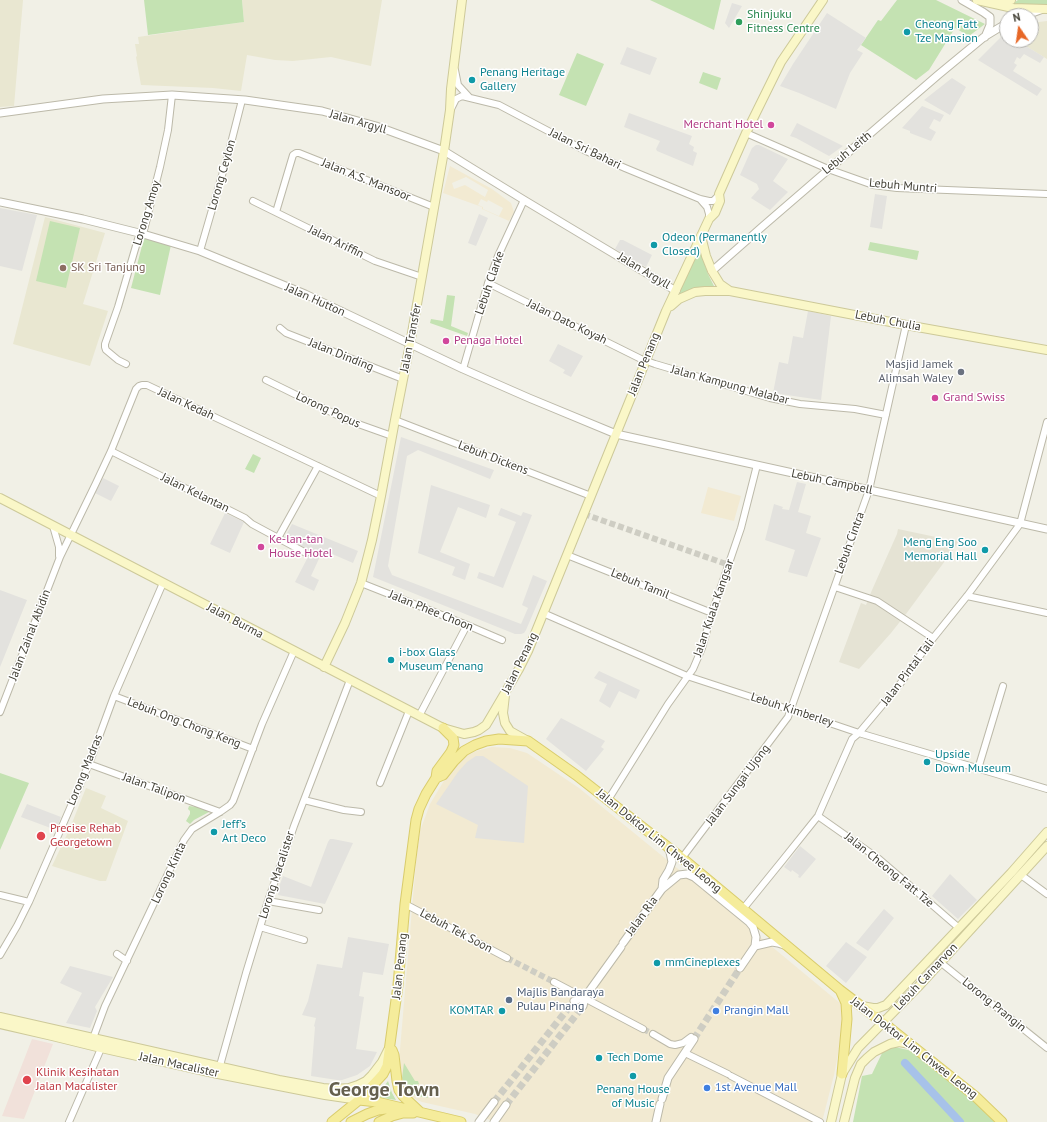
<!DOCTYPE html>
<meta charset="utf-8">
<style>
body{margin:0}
#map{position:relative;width:1047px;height:1122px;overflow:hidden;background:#f1f0e6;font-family:"PT Sans",sans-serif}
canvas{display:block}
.north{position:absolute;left:999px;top:8px;width:40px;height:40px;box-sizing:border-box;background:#fff;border:1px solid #b4b3af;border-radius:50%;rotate:347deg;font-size:11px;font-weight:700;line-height:16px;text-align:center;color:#434136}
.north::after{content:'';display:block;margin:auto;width:14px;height:18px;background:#e76727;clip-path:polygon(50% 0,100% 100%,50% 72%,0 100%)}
</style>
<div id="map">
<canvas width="1047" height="1122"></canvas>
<div class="north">N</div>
</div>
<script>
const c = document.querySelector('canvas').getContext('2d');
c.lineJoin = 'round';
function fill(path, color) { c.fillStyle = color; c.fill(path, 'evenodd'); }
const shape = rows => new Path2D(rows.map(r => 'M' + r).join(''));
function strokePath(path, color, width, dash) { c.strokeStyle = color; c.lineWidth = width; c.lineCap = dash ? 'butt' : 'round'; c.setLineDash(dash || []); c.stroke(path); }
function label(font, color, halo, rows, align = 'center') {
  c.font = font + ' "PT Sans",sans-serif'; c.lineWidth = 3; c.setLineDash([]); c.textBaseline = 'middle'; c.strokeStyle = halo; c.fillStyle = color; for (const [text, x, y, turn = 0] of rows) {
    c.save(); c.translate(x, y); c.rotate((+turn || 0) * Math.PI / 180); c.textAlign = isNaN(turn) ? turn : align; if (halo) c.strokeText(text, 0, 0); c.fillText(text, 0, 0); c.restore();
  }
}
const residential = shape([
 [898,529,950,540,953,539,958,542,953,550,906,614,891,633,859,669,839,662,861,603,866,605,872,590,897,534]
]);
const commercial = shape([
 [450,166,492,189,511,203,514,212,509,221,482,209,482,207,443,193],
 [466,177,488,190,485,197,465,185,454,189,452,183],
 [481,199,487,202,488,200,503,208,499,216,483,209,483,207,478,205],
 [708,487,741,496,734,521,701,513],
 [492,747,510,748,527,753,579,788,688,877,841,1004,842,1007,844,1017,842,1033,834,1075,822,1122,495,1122,475,1114,422,1102,408,1096,404,1092,398,1073,416,862,420,831,430,804,445,779,460,760,468,755,476,751]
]);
const education = shape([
 [0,0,23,0,14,106,0,107],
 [242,0,382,0,371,66,331,57,293,61,275,60,247,55,241,91,213,88,141,85,136,57,137,56,135,44,139,44,138,37,244,22],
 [1047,21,1047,59,1016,40,1031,40,1031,23],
 [45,217,105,233,83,304,108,311,90,366,13,344],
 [86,788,106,796,101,808,128,821,106,881,100,881,52,866,70,828]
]);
const medical = shape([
 [32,1039,53,1044,24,1119,2,1116]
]);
const green = shape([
 [144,0,242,0,244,22,148,35],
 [650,0,721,0,714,30],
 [897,0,936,0,985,24,969,36,955,28,929,70,916,80,861,45,878,20,881,21],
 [1018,0,1047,0,1047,5,1011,5],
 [577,53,604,64,586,106,559,95],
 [703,72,721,78,717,90,699,83],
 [50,221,80,228,66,288,36,281],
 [144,238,171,245,160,295,131,288],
 [870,242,919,251,917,260,868,250],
 [698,252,701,253,708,274,714,286,712,288,683,294,680,293,679,291],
 [447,295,455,296,451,326,468,333,467,336,430,323,431,319,443,321],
 [253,454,261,458,254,473,245,469],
 [0,773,29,783,0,850],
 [189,806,204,808,209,811,209,812,194,820,190,824,186,821,190,814,190,811,188,809],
 [891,1046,912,1051,968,1095,997,1122,853,1122,862,1076,872,1074,883,1051],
 [404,1063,415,1081,418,1081,419,1084,416,1085,416,1088,418,1090,423,1090,428,1098,416,1096,408,1091,404,1085,402,1078],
 [388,1081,392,1093,396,1100,376,1097]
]);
const parking = shape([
 [732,3,742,6,729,28,725,23],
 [827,13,866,38,857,50,863,53,850,73,836,109,799,93,780,86,793,64],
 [1005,33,1007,35,1007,40,1016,40,1044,57,1040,63,1024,54,1020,59,1017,57,1014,63,1017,65,1013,71,1042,89,1037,96,978,60],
 [627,47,657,58,650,75,620,64],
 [952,78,966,87,950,115,924,100],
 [922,106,944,115,940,122,934,119,929,128,936,132,931,141,910,133,910,131,902,128],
 [629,113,692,136,689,144,694,147,693,151,697,153,693,166,657,151,656,149,660,141,624,127],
 [797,123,843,146,829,156,796,138,790,136],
 [756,145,759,145,788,159,773,181,788,192,770,210,751,198,759,189,757,184,740,175,752,148],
 [875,194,887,196,882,229,870,227],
 [0,208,37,215,22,271,0,266],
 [479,214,488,218,476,246,468,243],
 [620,240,623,240,652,255,646,267,615,249],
 [808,311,831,316,821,400,773,393,779,362,788,364,793,336,803,338],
 [558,344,583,356,571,377,563,373,565,370,549,361],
 [401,437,494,470,490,479,418,450,407,456,388,566,392,575,521,624,528,608,522,605,533,575,547,581,526,630,524,633,521,634,515,634,373,577],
 [103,478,119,486,111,501,95,493],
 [797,482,806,484,798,512,811,516,806,533,821,538,807,577,788,572,795,550,765,540,774,504,783,507,782,509,789,510],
 [431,485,490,505,486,518,458,507,440,552,470,564,465,580,452,575,455,567,418,553],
 [501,508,521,516,523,512,532,515,503,588,477,578,479,572,494,577,516,522,498,515],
 [225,513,244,522,230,553,210,544],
 [292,524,358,551,353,563,323,550,311,576,319,580,314,591,295,582,310,553,284,539],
 [0,590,27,600,0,667],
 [599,671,640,690,636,699,619,691,610,708,599,701,607,684,594,678],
 [561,718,605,741,601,747,604,749,586,771,546,739],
 [476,756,483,756,528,786,524,843,475,838,478,825,436,804,458,772,467,762],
 [27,804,61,817,56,830,21,817],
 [330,839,333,839,353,843,325,904,278,895,280,884,283,876,311,887,328,842],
 [800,846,816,859,800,878,798,877,799,875,792,870,791,872,784,867],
 [950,874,977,900,958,919,932,896],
 [884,909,894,918,868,951,856,943],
 [348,937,389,944,383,975,363,972,359,996,364,997,356,1049,377,1052,370,1066,357,1075,342,1080,337,1080,311,1076,315,1027,314,1026,316,1018,302,1015,308,1001,317,964,342,968],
 [846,942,867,957,846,983,826,966],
 [70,966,113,977,95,1007,97,1011,90,1028,66,1023,82,993,60,983]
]);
const canal = shape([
 [905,1063,960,1122]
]);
const minorTunnel = shape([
 [584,514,729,565],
 [507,958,554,982],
 [643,1029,653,1034],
 [691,1037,697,1035]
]);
const tertiaryTunnel = shape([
 [694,1039,740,968],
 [494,1102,574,1001],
 [506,1105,583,1006]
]);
const minor = shape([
 [455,70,458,85,469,97],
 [451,109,456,99,462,96,499,105,586,151,625,168,700,199,709,201,713,201,719,195],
 [746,133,828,169,873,185,897,188,1047,194],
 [700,199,707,207,709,214,709,219],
 [253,201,375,261,422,277],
 [276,212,293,155,296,153,299,153,434,207],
 [200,251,229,151,242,100],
 [488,283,641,359,655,364,770,398,800,404,855,409,886,415],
 [280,328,286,333,403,379],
 [126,364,118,360,106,350,105,347,105,344,118,307,138,239,143,234,160,167,168,130,172,95],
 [463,369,488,283,498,256,524,200],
 [266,380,347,420,392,436],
 [395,420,591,496],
 [111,451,245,518,252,524,306,553],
 [53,526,59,547,59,556],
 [278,538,318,466],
 [567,555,712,613],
 [361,583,467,625,502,640],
 [835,587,877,601,933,638],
 [967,596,1047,613],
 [543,613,687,676,791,710,859,733,1047,789],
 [114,696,253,749],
 [0,712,60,557,96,483,111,451,136,389,139,386,142,385,147,385,381,496],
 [419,716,467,625],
 [89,764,220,812],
 [978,769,1003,686],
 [380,783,409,711],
 [304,800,344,810,361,812],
 [608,800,668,704,693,669,702,648,711,616,741,528,757,465],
 [818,816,879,859,959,928],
 [682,858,788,717,869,490,906,325],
 [1021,875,1047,894],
 [0,895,29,902],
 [268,901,319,910],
 [405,904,507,958],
 [743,909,782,861,818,816,852,739,859,733,900,684,926,647,967,596,1020,524,1047,422],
 [260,927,304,940],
 [117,954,127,961],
 [0,955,17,926,29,902,67,815,89,764,114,696,163,583],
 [940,962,1047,1048],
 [554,982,643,1029],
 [653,1034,670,1044,675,1045,683,1043,691,1037],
 [92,1041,105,1006,184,840,192,829,220,812,230,805,233,801,262,724,294,651],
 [685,1053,728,1074],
 [219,1069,246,973,268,901,294,826,350,680],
 [731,1076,820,1122],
 [69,1122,103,1044]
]);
const tertiary = shape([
 [962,0,983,12,990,17,990,25,985,37],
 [1024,16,1043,9],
 [0,113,103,99,172,95,245,100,322,111,376,126,444,151,524,200,676,291],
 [0,202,83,219,143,234,200,251,305,294,463,369,529,398,616,434,1047,529],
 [712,271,763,226,938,75,984,37,1007,23],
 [662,889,663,880,669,870,672,862,670,852,667,847],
 [623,943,662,889,679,875,687,874,694,877,749,922,753,927,756,937,755,946],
 [755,946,772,942,778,943,784,945],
 [740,968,755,946],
 [574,1001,585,997],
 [583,1006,585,997,621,947],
 [662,1099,668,1078,694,1039],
 [479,1122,494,1102],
 [494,1122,506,1105],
 [656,1122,660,1104]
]);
const secondary = shape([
 [977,0,1013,8,1047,9],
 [995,1,1011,0],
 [701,236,706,256,712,271,720,284,730,291],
 [671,306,679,299,695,292,705,291,730,291,906,325,1047,350],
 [0,498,443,728,464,734,474,732,479,730,486,725,489,720,519,669,528,651,666,311,709,219,715,213,720,201,719,194,746,133,781,62,823,0],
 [324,667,345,623,361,583,372,540,381,496,395,420,410,344,444,151,450,110,451,89,462,0],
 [505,695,503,713,505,723,510,731,528,741],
 [862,1006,873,1008,878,1008,886,1005,1011,873,1047,832],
 [0,1017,279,1080,323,1088,335,1089,349,1088,358,1085,366,1081,372,1075,382,1062,388,1050],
 [0,1024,52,1036,101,1048,218,1074,325,1095,359,1100],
 [831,1122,842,1074,858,1048,918,987,1047,846],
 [844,1122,855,1078,861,1064,867,1058,874,1052,890,1044,899,1042,910,1044]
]);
const primary = shape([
 [436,778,443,775,454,761,464,751,475,745,486,741,499,739,528,741,576,775,682,858,840,990,890,1028,975,1096,1002,1122],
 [841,992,846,1003,847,1019,842,1074],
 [392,1050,394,1055,397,1081,399,1090,403,1096,420,1112],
 [359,1100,377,1102,461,1122],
 [332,1122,359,1100,383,1074,387,1066,398,985,405,904,416,820,419,809,426,794,436,778,437,771,451,752,454,745,453,738,443,728],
 [351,1122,367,1114,378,1110,393,1108],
 [379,1122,392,1116,403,1113,413,1113]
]);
const markers = [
 [739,22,4,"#2e9e5b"],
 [907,32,4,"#0f9aa8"],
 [472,80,4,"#0f9aa8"],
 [771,125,4,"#d1479c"],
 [654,245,4,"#0f9aa8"],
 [63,268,4,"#8d6e63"],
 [446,341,4,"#d1479c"],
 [961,372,4,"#6b7280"],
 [935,398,4,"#d1479c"],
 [261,547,4,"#d1479c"],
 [985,550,4,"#0f9aa8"],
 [391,660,4,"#0f9aa8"],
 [927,762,4,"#0f9aa8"],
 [214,832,4,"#0f9aa8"],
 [41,836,5,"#e0444e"],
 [657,963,4,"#0f9aa8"],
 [509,1000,4,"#5c6f8a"],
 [502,1011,4,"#0f9aa8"],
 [716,1011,4,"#3f7fe0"],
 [599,1058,4,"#0f9aa8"],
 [633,1076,4,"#0f9aa8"],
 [27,1080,5,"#e0444e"],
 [707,1088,4,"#3f7fe0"]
];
const leisureNames = [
 ["Shinjuku",747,15],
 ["Fitness Centre",747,29]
];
const cultureNames = [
 ["Cheong Fatt",915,25],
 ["Tze Mansion",915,39],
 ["Penang Heritage",480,73],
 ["Gallery",480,87],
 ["Odeon (Permanently",662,238],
 ["Closed)",662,252],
 ["Meng Eng Soo",977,543,"right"],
 ["Memorial Hall",977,557,"right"],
 ["i-box Glass",399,653],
 ["Museum Penang",399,667],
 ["Upside",935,755],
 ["Down Museum",935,769],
 ["Jeff’s",222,825],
 ["Art Deco",222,839],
 ["mmCineplexes",665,963],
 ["KOMTAR",494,1011,"right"],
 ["Tech Dome",607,1058],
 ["Penang House",633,1090,"center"],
 ["of Music",633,1104,"center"]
];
const streetNames = [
 ["Jalan Argyll",358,122,16],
 ["Jalan Sri Bahari",585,149,26],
 ["Lebuh Leith",847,153,-40],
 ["Lorong Ceylon",222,175,-74],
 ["Jalan A.S. Mansoor",366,180,22],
 ["Lebuh Muntri",903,186,5],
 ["Lorong Amoy",147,213,-73],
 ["Jalan Ariffin",336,242,26],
 ["Jalan Argyll",644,271,31],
 ["Lebuh Clarke",490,283,-71],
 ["Jalan Hutton",315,300,24],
 ["Lebuh Chulia",888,321,11],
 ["Jalan Dato Koyah",567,322,26],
 ["Jalan Transfer",411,338,-79],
 ["Jalan Dinding",341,355,22],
 ["Jalan Penang",644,364,-68],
 ["Jalan Kampung Malabar",730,385,15],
 ["Jalan Kedah",186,404,25],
 ["Lorong Popus",328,410,25],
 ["Lebuh Dickens",493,458,21],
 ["Lebuh Campbell",832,482,12],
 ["Jalan Kelantan",195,493,26],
 ["Lebuh Cintra",850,543,-70],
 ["Lebuh Tamil",640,584,22],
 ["Jalan Kuala Kangsar",714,608,-71],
 ["Jalan Phee Choon",431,611,22],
 ["Jalan Burma",235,621,28],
 ["Jalan Zainal Abidin",30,635,-69],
 ["Jalan Penang",520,663,-64],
 ["Jalan Pintal Tali",908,672,-53],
 ["Lebuh Kimberley",792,710,18],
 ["Lebuh Ong Chong Keng",184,723,21],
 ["Lorong Madras",85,770,-68],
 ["Jalan Sungai Ujong",738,785,-53],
 ["Jalan Talipon",154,788,20],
 ["Jalan Doktor Lim Chwee Leong",659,841,39],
 ["Jalan Cheong Fatt Tze",889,870,39],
 ["Lorong Kinta",169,873,-65],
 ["Lorong Macalister",277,875,-72],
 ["Jalan Ria",642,916,-54],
 ["Lebuh Tek Soon",456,931,28],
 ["Jalan Penang",400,966,-84],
 ["Lebuh Carnarvon",926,977,-47],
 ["Lorong Prangin",994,1005,39],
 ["Jalan Doktor Lim Chwee Leong",914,1048,38],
 ["Jalan Macalister",179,1065,12]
];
const hotelNames = [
 ["Merchant Hotel",763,125,"right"],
 ["Penaga Hotel",454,341],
 ["Grand Swiss",943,398],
 ["Ke-lan-tan",269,540],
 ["House Hotel",269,554]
];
const educationNames = [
 ["SK Sri Tanjung",71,268]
];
const worshipNames = [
 ["Masjid Jamek",953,365],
 ["Alimsah Waley",953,379]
];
const healthNames = [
 ["Precise Rehab",50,829],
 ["Georgetown",50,843],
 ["Klinik Kesihatan",36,1073],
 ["Jalan Macalister",36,1087]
];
const serviceNames = [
 ["Majlis Bandaraya",517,993],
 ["Pulau Pinang",517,1007]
];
const shopNames = [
 ["Prangin Mall",724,1011],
 ["1st Avenue Mall",715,1088]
];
const townNames = [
 ["George Town",384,1090]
];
fill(residential, '#e5e3d4');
fill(commercial, '#f2ead2');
fill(education, '#e9e7d1');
fill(medical, '#f1e1da');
fill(green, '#c4e2b2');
fill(parking, '#e3e2de');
strokePath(canal, '#a7c2e9', 8);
strokePath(minorTunnel, '#cecdc3', 6, [6, 3]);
strokePath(tertiaryTunnel, '#cecdc3', 7, [7, 3.5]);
strokePath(minor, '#bcb9a9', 8);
strokePath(tertiary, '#bcb9a9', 9);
strokePath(secondary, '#cdc999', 10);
strokePath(primary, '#d9cc6c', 11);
strokePath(minor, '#fff', 6);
strokePath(tertiary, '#fff', 7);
strokePath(secondary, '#faf7c8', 8);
strokePath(primary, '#f5ec9b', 9);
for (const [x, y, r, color] of markers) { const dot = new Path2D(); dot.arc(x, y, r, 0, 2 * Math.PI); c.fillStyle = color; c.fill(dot); strokePath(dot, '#fff', 1.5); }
label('12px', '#27864d', '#fff', leisureNames, 'left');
label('12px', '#0d838f', '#fff', cultureNames, 'left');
label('12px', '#434136', '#fff', streetNames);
label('12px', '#b23c85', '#fff', hotelNames, 'left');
label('12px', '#785e54', '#fff', educationNames, 'left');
label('12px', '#5b616d', '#fff', worshipNames, 'right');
label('12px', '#be3a42', '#fff', healthNames, 'left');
label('12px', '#4e5e75', '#fff', serviceNames, 'left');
label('12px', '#366cbe', '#fff', shopNames, 'left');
label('bold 20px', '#65604e', '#fff', townNames);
</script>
